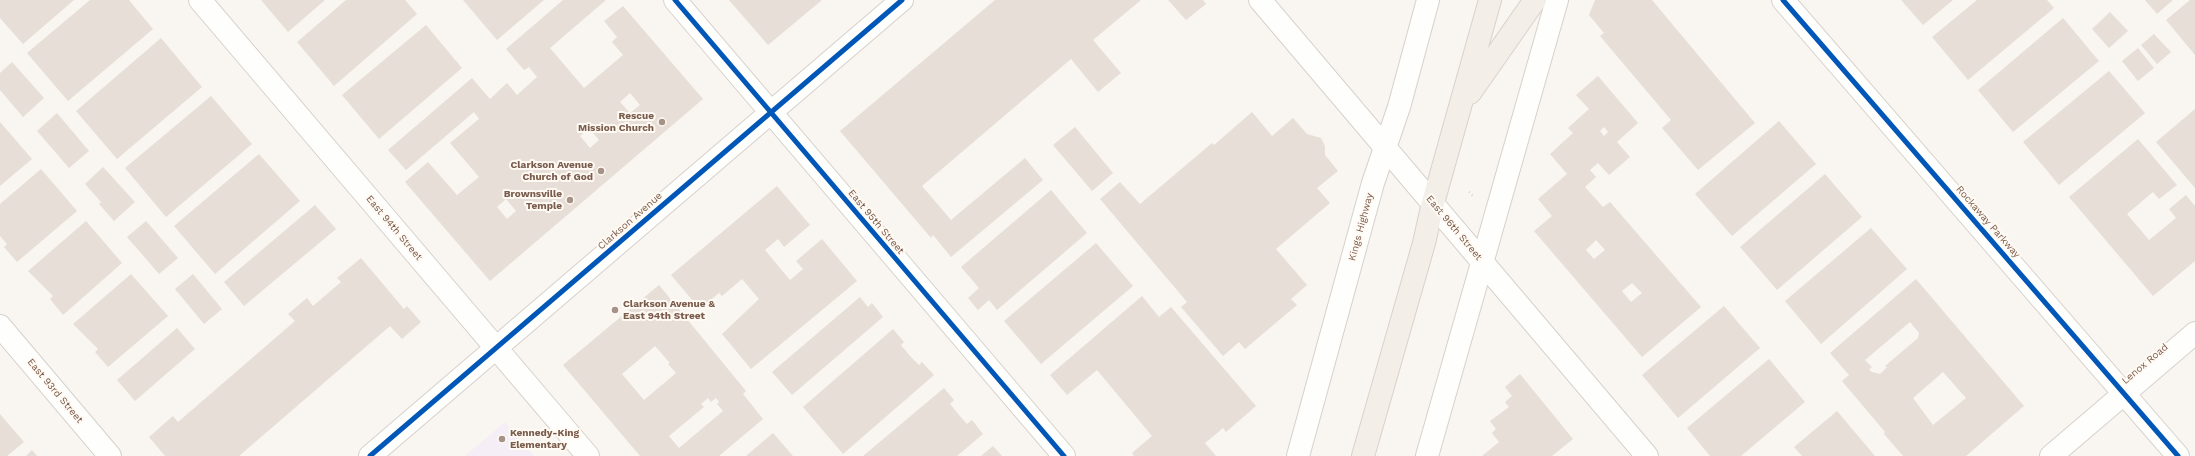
<!DOCTYPE html>
<style>
body{margin:0}
canvas{display:block;background:#f9f5f0}
</style>
<canvas width="2195" height="456"></canvas>
<script>
const c = document.querySelector('canvas').getContext('2d');
c.lineJoin = 'round';
function fill(path, color) { c.fillStyle = color; c.fill(path, 'evenodd'); }
const shape = rows => new Path2D(rows.map(r => 'M' + r).join(''));
function strokePath(path, color, width, dash) { c.strokeStyle = color; c.lineWidth = width; c.lineCap = dash ? 'butt' : 'round'; c.setLineDash(dash || []); c.stroke(path); }
function label(font, color, halo, rows, align = 'center') {
  c.font = font + ' "Work Sans",sans-serif'; c.lineWidth = 4; c.setLineDash([]); c.textBaseline = 'middle'; c.strokeStyle = halo; c.fillStyle = color; for (const [text, x, y, turn = 0] of rows) {
    c.save(); c.translate(x, y); c.rotate((+turn || 0) * Math.PI / 180); c.textAlign = isNaN(turn) ? turn : align; if (halo) c.strokeText(text, 0, 0); c.fillText(text, 0, 0); c.restore();
  }
}
const education = shape([
 [505,422,534,456,465,456]
]);
const building = shape([
 [0,0,74,0,23,44,0,18],
 [90,0,129,0,153,29,68,101,27,53],
 [261,0,325,0,288,32],
 [346,0,405,0,417,14,334,86,297,42],
 [463,0,544,0,497,40],
 [563,0,606,0,550,48,584,88,623,55,612,42,617,37,604,21,623,6,703,99,490,281,405,182,428,162,457,195,479,177,450,143,479,119,474,112,406,170,388,150,472,78,490,99,507,83,517,95,537,77,529,67,524,70,506,49],
 [630,93,640,105,630,113,620,102],
 [589,128,599,140,590,148,580,136],
 [506,199,516,211,507,219,497,207],
 [729,0,822,0,768,45],
 [995,0,1141,0,1093,40,1121,73,1098,92,1071,59,922,186,951,220,1025,158,1043,180,951,257,933,235,931,238,840,131],
 [1168,0,1203,0,1206,4,1186,20],
 [1595,0,1652,0,1755,123,1698,170,1662,128,1671,120,1600,36,1604,33,1589,15],
 [1901,0,1953,0,1923,25],
 [1977,0,2047,0,2054,8,1968,80,1932,37],
 [2145,0,2173,0,2157,14],
 [2190,0,2195,0,2195,55,2166,20],
 [2110,12,2128,31,2109,48,2092,29],
 [2063,18,2099,61,2013,132,1978,90],
 [426,25,462,68,379,139,342,95],
 [2154,34,2171,52,2157,64,2141,45],
 [161,38,202,87,117,159,76,111],
 [2138,48,2154,68,2138,81,2122,61],
 [12,62,44,98,23,117,0,90,0,73],
 [2109,71,2145,113,2059,185,2023,142],
 [1598,76,1638,123,1617,142,1630,157,1609,175,1598,163,1590,170,1596,177,1585,187,1603,207,1610,202,1701,307,1642,357,1534,231,1552,216,1538,199,1567,174,1550,154,1573,133,1568,128,1589,109,1576,95],
 [1604,127,1608,132,1604,136,1600,131],
 [1596,240,1605,250,1594,259,1586,250],
 [1632,283,1642,293,1631,302,1622,291],
 [211,96,252,144,166,217,125,168],
 [2195,109,2195,188,2156,142],
 [1252,112,1272,136,1293,118,1307,134,1321,138,1325,146,1325,155,1338,171,1317,188,1330,203,1276,249,1307,285,1291,299,1297,305,1245,349,1239,342,1223,356,1181,307,1187,302,1100,199,1120,182,1140,204,1212,143,1214,145],
 [57,113,89,151,69,168,37,131],
 [1779,121,1816,164,1732,236,1695,194],
 [0,122,32,159,0,186],
 [1075,127,1113,173,1092,191,1053,145],
 [2138,139,2177,185,2159,199,2153,192,2127,214,2149,240,2176,218,2169,209,2186,195,2195,206,2195,261,2153,296,2069,197],
 [259,154,300,201,215,274,174,226],
 [103,167,135,202,114,221,99,204,101,202,85,184],
 [41,169,77,211,17,262,4,247,7,244,0,236,0,204],
 [1825,174,1862,217,1777,290,1740,247],
 [777,186,810,225,784,247,778,239,765,250,790,280,803,269,796,261,822,239,857,281,751,369,722,334,759,299,742,279,722,296,719,293,700,309,671,275],
 [1051,190,1087,233,997,310,989,300,978,310,968,298,979,288,961,267],
 [315,205,336,229,244,306,224,282],
 [86,221,122,263,63,315,50,299,53,296,28,271],
 [146,221,178,258,159,274,127,237],
 [1871,228,1907,269,1821,344,1785,301],
 [1096,243,1133,286,1041,364,1004,321],
 [361,258,404,309,407,306,421,322,402,339,390,326,239,456,165,456,149,437,173,416,178,422,295,321,288,314,307,298,313,306,341,282,337,278],
 [131,274,168,316,108,367,95,352,98,349,73,324],
 [193,274,222,309,204,324,175,289],
 [1916,279,2024,406,1966,456,1903,456,1884,434,1885,432,1842,381,1849,375,1830,353],
 [1910,322,1919,333,1918,338,1885,366,1887,367,1880,374,1872,372,1869,370,1872,367,1865,360],
 [1943,372,1966,398,1933,425,1913,398],
 [659,285,746,391,743,394,763,419,719,456,640,456,563,365],
 [655,346,670,363,668,364,676,373,644,400,622,374],
 [708,398,711,402,716,398,719,402,717,404,723,411,679,448,669,436,704,407,701,404],
 [1142,296,1159,317,1171,307,1256,406,1226,432,1223,428,1205,443,1216,456,1134,456,1132,453,1152,436,1097,370,1067,395,1050,375],
 [860,297,868,307,872,303,883,317,792,395,772,372],
 [1724,306,1760,348,1678,418,1642,375],
 [177,328,195,349,135,401,117,380],
 [893,329,904,342,901,345,910,356,919,365,922,362,934,375,843,454,803,407],
 [1769,359,1805,402,1741,456,1710,456,1687,428],
 [1520,374,1573,439,1552,456,1482,456,1499,442,1492,433,1496,429,1490,421,1509,407,1505,402,1512,396,1505,387],
 [944,388,954,400,950,404,959,415,967,424,972,420,983,434,957,456,863,456],
 [1837,411,1875,456,1802,456,1794,447],
 [0,414,24,442,7,456,0,456],
 [773,433,793,456,746,456],
 [993,446,1002,456,981,456],
 [32,450,37,456,26,456]
]);
const path = shape([
 [1469,192,1473,196]
]);
const minor = shape([
 [200,0,588,456],
 [675,0,1064,456],
 [1260,0,1647,456],
 [0,326,110,456],
 [370,456,902,0],
 [2051,456,2195,333]
]);
const tertiary = shape([
 [1783,0,2178,456],
 [1298,456,1373,183,1399,107,1428,0],
 [1427,456,1557,0]
]);
const primary = shape([
 [1470,93,1535,0],
 [1363,456,1424,243,1433,203,1490,0]
]);
const cycleway = shape([
 [675,0,1064,456],
 [1783,0,2178,456],
 [370,456,902,0]
]);
const markers = [
 [662,122,4,"#a69286"],
 [601,171,4,"#a69286"],
 [570,200,4,"#a69286"],
 [615,310,4,"#a69286"],
 [502,439,4,"#a69286"]
];
const poiNames = [
 ["Rescue",654,116],
 ["Mission Church",654,128],
 ["Clarkson Avenue",593,165],
 ["Church of God",593,177],
 ["Brownsville",562,194],
 ["Temple",562,206],
 ["Clarkson Avenue &",623,304,"left"],
 ["East 94th Street",623,316,"left"],
 ["Kennedy-King",510,433,"left"],
 ["Elementary",510,445,"left"]
];
const streetNames = [
 ["Clarkson Avenue",630,221,-41],
 ["East 95th Street",876,222,50],
 ["Rockaway Parkway",1988,222,49],
 ["Kings Highway",1361,227,-75],
 ["East 94th Street",394,228,50],
 ["East 96th Street",1454,228,50],
 ["Lenox Road",2145,364,-40],
 ["East 93rd Street",55,391,50]
];
fill(education, '#f6eef6');
fill(building, '#e6ded7');
strokePath(minor, '#d7d1cb', 24);
strokePath(tertiary, '#d7d1cb', 24);
strokePath(primary, '#dad1cc', 24);
strokePath(path, '#dcd5d0', 2.5, [1, 3]);
strokePath(minor, '#fefefd', 22);
strokePath(tertiary, '#fefefd', 22);
strokePath(primary, '#f3eee8', 22);
strokePath(cycleway, '#0057b8', 5);
for (const [x, y, r, color] of markers) { const dot = new Path2D(); dot.arc(x, y, r, 0, 2 * Math.PI); c.fillStyle = color; c.fill(dot); strokePath(dot, '#fffaf3', 1.5); }
label('bold 10px', '#7a5c4d', '#fffaf3', poiNames, 'right');
label('10px', '#7a5c4d', '#fffaf3', streetNames);
</script>
